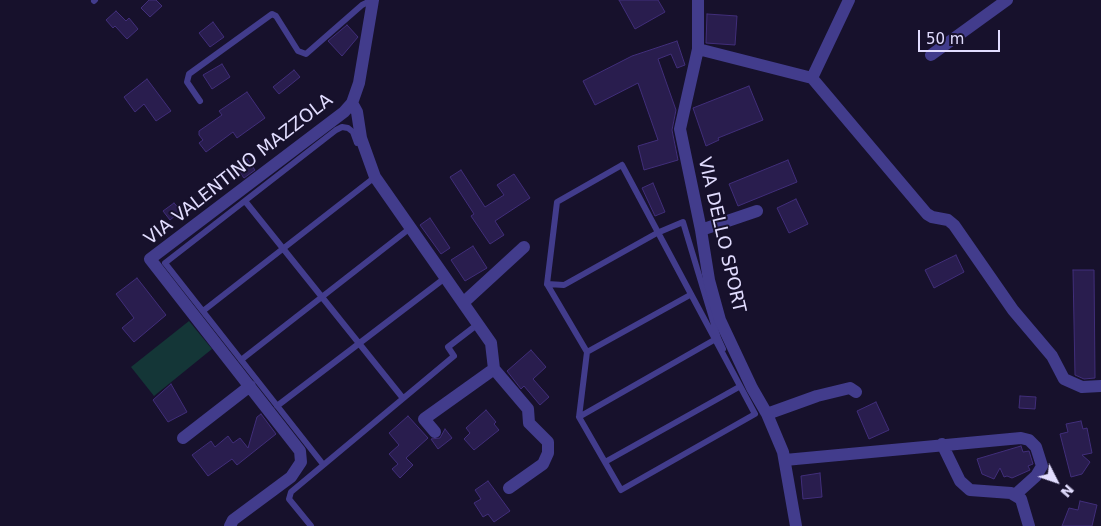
<!DOCTYPE html>
<style>
body{margin:0}
#map{position:relative;width:1101px;height:526px;overflow:hidden;background:#17112c;font-family:"DejaVu Sans",sans-serif}
canvas{display:block}
.north{position:absolute;left:1031px;top:456px;width:50px;height:50px;-webkit-text-stroke:4px #17112c;paint-order:stroke;rotate:131deg;font-size:14px;font-weight:700;line-height:20px;text-align:center;color:#e2ddff}
.north::after{content:'';display:block;margin:auto;width:18px;height:22px;background:#e2ddff;clip-path:polygon(50% 0,100% 100%,50% 72%,0 100%)}
.scale{position:absolute;left:918px;top:30px;width:82px;height:22px;box-sizing:border-box;border:2px solid #e2ddff;border-top:0;padding-left:6px;font-size:15px;line-height:18px;white-space:nowrap;color:#e2ddff;-webkit-text-stroke:4px #17112c;paint-order:stroke}
</style>
<div id="map">
<canvas width="1101" height="526"></canvas>
<div class="north">N</div>
<div class="scale">50 m</div>
</div>
<script>
const c = document.querySelector('canvas').getContext('2d');
c.lineJoin = 'round';
function fill(path, color) { c.fillStyle = color; c.fill(path, 'evenodd'); }
const shape = rows => new Path2D(rows.map(r => 'M' + r).join(''));
function strokePath(path, color, width, dash) { c.strokeStyle = color; c.lineWidth = width; c.lineCap = dash ? 'butt' : 'round'; c.setLineDash(dash || []); c.stroke(path); }
function label(font, color, halo, rows, align = 'center') {
  c.font = font + ' "DejaVu Sans",sans-serif'; c.lineWidth = 4; c.setLineDash([]); c.textBaseline = 'middle'; c.strokeStyle = halo; c.fillStyle = color; for (const [text, x, y, turn = 0] of rows) {
    c.save(); c.translate(x, y); c.rotate((+turn || 0) * Math.PI / 180); c.textAlign = isNaN(turn) ? turn : align; if (halo) c.strokeText(text, 0, 0); c.fillText(text, 0, 0); c.restore();
  }
}
const green = shape([
 [189,321,212,349,154,396,131,367]
]);
const building = shape([
 [149,0,156,0,162,6,150,17,141,8,149,0],
 [619,0,658,0,665,12,635,29,619,0],
 [116,11,126,21,129,18,138,29,127,39,115,26,113,28,106,20,116,11],
 [707,14,737,16,735,45,706,43,707,14],
 [213,22,224,37,210,47,199,33,213,22],
 [347,25,358,37,342,56,328,41,347,25],
 [677,41,685,65,677,68,671,54,658,59,676,110,672,130,678,160,644,170,638,146,658,140,638,83,595,105,583,81,632,56,677,41],
 [222,64,230,77,212,89,203,75,222,64],
 [294,70,300,77,279,94,273,87,294,70],
 [147,79,171,111,156,121,144,104,135,112,124,97,147,79],
 [749,86,763,120,718,138,719,140,706,146,693,108,749,86],
 [247,92,265,118,237,138,233,132,206,152,199,143,203,140,199,135,199,131,222,115,219,111,247,92],
 [247,159,255,170,244,178,236,167,247,159],
 [788,160,797,182,738,206,729,184,788,160],
 [461,170,485,207,504,195,497,185,514,174,530,198,495,221,504,235,490,244,471,216,474,214,450,177,461,170],
 [653,183,665,212,655,216,642,188,653,183],
 [796,199,808,224,789,233,777,208,796,199],
 [174,203,181,211,170,220,163,211,174,203],
 [430,218,450,248,441,254,420,225,430,218],
 [473,246,487,268,465,281,451,260,473,246],
 [956,255,964,272,934,288,925,270,956,255],
 [1073,270,1094,270,1095,378,1084,379,1075,375,1073,270],
 [137,278,166,315,134,342,122,328,134,318,116,294,137,278],
 [531,350,546,367,533,379,549,397,540,405,524,386,521,389,507,371,531,350],
 [171,384,187,412,168,422,153,400,171,384],
 [1020,396,1036,397,1035,409,1019,408,1020,396],
 [876,402,889,430,869,439,857,411,876,402],
 [486,410,496,422,494,424,499,430,474,450,464,439,470,433,466,428,486,410],
 [261,414,276,434,237,465,232,459,208,476,192,455,211,441,215,447,228,436,233,443,240,438,248,448,257,417,261,414],
 [408,416,428,438,406,458,413,465,400,478,392,469,398,464,389,454,399,445,389,433,408,416],
 [1081,421,1083,429,1087,428,1092,453,1082,455,1090,462,1082,474,1071,477,1060,434,1068,432,1066,424,1081,421],
 [445,429,452,438,438,449,431,439,440,438,445,429],
 [1021,446,1023,452,1029,451,1033,464,1028,466,1030,470,1012,478,1007,476,1004,477,1000,468,994,479,982,474,977,459,1021,446],
 [820,473,822,497,803,499,801,476,820,473],
 [488,481,510,511,494,522,488,514,483,517,474,503,481,499,475,490,488,481],
 [1080,501,1097,505,1092,526,1062,526,1069,508,1078,510,1080,501]
]);
const service = shape([
 [94,1,95,0],
 [200,101,187,82,189,74,272,14,276,16,298,51,306,54,362,5,372,0],
 [622,165,755,414,621,490,579,417,587,352,547,284,557,202,622,165],
 [245,201,402,397],
 [547,284,564,285,657,233,683,222,718,338,723,349],
 [203,311,375,177],
 [587,352,690,295],
 [241,360,409,229],
 [277,406,445,278],
 [579,417,714,340],
 [605,462,739,387],
 [322,463,165,263,336,130,342,127,348,128,353,132,357,143],
 [311,526,289,499,291,492,454,356,448,347,478,324]
]);
const minor = shape([
 [698,0,698,49,680,129,701,230,709,280,720,320,752,388,767,414,783,452,796,526],
 [698,49,812,78,927,214,932,217,948,220,954,225,1013,310,1052,356,1064,379,1082,387,1101,386],
 [931,55,1007,0],
 [812,78,849,0],
 [352,103,357,112,361,138,375,177,491,343,494,369,528,409,529,423,548,442,548,453,543,464,509,488],
 [701,230,757,211],
 [463,303,524,247],
 [767,414,817,396,850,388,856,392],
 [435,432,424,419,494,369],
 [183,438,250,386],
 [942,444,960,481,970,490,1011,493,1021,499,1029,526],
 [785,460,1021,438,1029,440,1036,447,1042,466,1036,476,1016,494],
 [230,526,233,520,291,477,301,462,300,451,150,259,344,112,352,103,359,83,373,0]
]);
const streetNames = [
 ["VIA VALENTINO MAZZOLA",239,170,-38],
 ["VIA DELLO SPORT",721,235,77]
];
fill(green, '#143637');
fill(building, '#291d4e');
strokePath(building, '#412e7a', 1);
strokePath(service, '#423c8c', 6);
strokePath(minor, '#423c8c', 12);
label('18px', '#e2ddff', '#17112c', streetNames);
</script>
